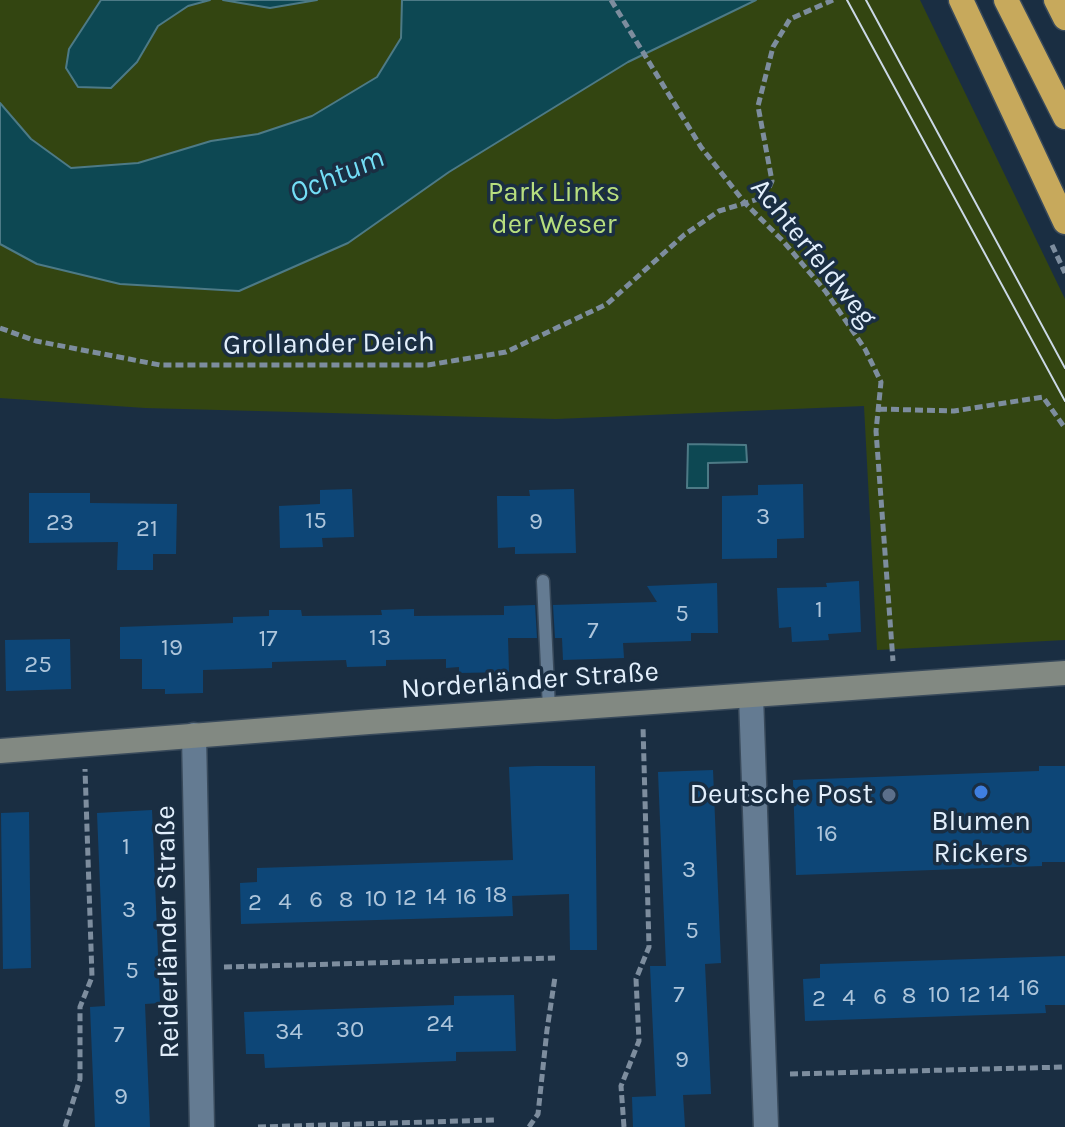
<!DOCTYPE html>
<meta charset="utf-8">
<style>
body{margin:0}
canvas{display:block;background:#1a2e42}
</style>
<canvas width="1065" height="1127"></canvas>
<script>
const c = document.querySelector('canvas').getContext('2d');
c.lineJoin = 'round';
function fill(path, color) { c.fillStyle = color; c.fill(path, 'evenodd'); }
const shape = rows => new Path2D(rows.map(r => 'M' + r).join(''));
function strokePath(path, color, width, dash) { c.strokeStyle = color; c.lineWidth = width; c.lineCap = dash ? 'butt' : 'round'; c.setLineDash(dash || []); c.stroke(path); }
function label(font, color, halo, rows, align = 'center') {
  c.font = font + ' Karla,sans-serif'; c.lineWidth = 7; c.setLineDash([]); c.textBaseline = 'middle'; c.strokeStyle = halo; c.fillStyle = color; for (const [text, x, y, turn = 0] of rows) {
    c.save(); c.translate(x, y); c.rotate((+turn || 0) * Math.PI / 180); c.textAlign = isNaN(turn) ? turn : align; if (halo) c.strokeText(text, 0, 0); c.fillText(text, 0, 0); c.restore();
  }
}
const green = shape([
 [0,0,920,0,1065,299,1065,640,877,650,864,406,556,419,145,408,0,398]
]);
const water = shape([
 [101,0,210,0,188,6,158,26,137,62,111,88,78,87,66,68,69,49,101,0],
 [223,0,317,0,270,8,223,0],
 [402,0,756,0,628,62,449,172,348,243,239,291,120,284,37,264,0,244,0,103,31,139,71,168,138,163,211,141,258,134,312,116,377,77,401,38,402,0],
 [688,444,746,445,747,462,708,463,708,488,687,488,688,444]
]);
const building = shape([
 [803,484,804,538,777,539,777,558,722,559,722,496,758,495,758,485],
 [352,489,354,537,322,538,323,547,280,548,279,506,320,504,320,490],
 [574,489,576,553,515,554,515,547,498,548,497,496,530,496,529,490],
 [29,493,90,493,90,503,177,504,176,554,153,554,153,570,117,570,118,542,29,543],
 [859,581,861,632,828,634,829,640,792,642,791,627,779,628,777,588,827,587,826,583],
 [717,583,718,633,691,633,691,641,623,643,624,658,563,660,562,638,555,638,553,605,657,602,647,586],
 [535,605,537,638,508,638,509,672,459,673,459,667,446,668,446,659,386,660,386,666,347,667,346,660,272,662,272,668,203,670,203,693,165,694,165,689,142,689,142,659,120,659,120,627,233,623,233,617,269,616,269,610,301,610,302,616,382,615,381,610,414,609,414,616,504,615,504,606],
 [70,639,71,689,6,691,5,640],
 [536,766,595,766,597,950,570,950,569,894,512,896,513,916,241,924,240,883,257,882,257,868,513,860,509,767],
 [1039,766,1065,766,1065,862,1042,862,1042,866,796,875,793,780,1039,771],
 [713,770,721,963,705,964,711,1094,683,1095,685,1127,633,1127,632,1097,656,1096,650,966,666,966,658,772],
 [152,810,160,1003,145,1004,150,1127,95,1127,90,1007,105,1006,97,813],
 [29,812,31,968,3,969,1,813],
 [1065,956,1065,1005,1045,1005,1046,1013,805,1021,803,979,820,978,820,964],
 [514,995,516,1051,456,1052,456,1061,265,1068,264,1054,246,1054,244,1012,454,1005,454,996]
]);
const path = shape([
 [611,0,701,147,745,203,783,241,826,292,865,349,881,382,876,431,893,661],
 [1052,245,1065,273],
 [0,328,36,341,160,365,428,365,506,352,607,304,684,235,719,211,765,197,772,181,758,106,773,47,790,19,833,0],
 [879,409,954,411,1043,397,1065,428],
 [224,967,555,958],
 [790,1074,1065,1067],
 [65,1127,80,1079,80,1007,92,977,85,769],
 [258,1127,494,1120],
 [529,1127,538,1114,547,1030,555,977],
 [624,1127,621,1086,639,1041,636,979,649,947,643,726]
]);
const lane = shape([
 [543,581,549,709]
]);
const street = shape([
 [751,696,766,1127],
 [194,735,202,1127]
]);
const secondary = shape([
 [0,751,369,722,1065,673]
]);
const highway = shape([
 [961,0,1065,222],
 [1006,0,1065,117],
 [1056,0,1065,18]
]);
const tram = shape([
 [847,0,1065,401],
 [866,0,1065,368]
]);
const markers = [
 [981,792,8,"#3f7fe0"],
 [889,795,8,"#5c6f8a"]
];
const numberNames = [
 ["3",763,517],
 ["15",316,521],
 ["9",536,522],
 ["23",60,523],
 ["21",147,529],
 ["1",819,610],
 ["5",682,614],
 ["7",593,631],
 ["13",380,638],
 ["17",268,639],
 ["19",172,648],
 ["25",38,665],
 ["16",827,834],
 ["1",126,847],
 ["3",689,870],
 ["18",496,895],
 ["14",436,897],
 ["16",466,897],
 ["12",406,898],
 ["10",376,899],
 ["6",316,900],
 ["8",346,900],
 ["4",285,902],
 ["2",255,903],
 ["3",129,910],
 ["5",692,931],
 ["5",132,971],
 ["16",1029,988],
 ["14",999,994],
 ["7",679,995],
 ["10",939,995],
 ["12",970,995],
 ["8",909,996],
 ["6",880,997],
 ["4",849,998],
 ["2",819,999],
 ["24",440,1024],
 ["30",350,1030],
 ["34",289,1032],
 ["7",119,1035],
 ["9",682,1060],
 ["9",121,1097]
];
const parkNames = [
 ["Park Links",554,193],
 ["der Weser",554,225]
];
const streetNames = [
 ["Achterfeldweg",813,253,51],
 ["Grollander Deich",329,344,-1],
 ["Norderländer Straße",530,681,-4],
 ["Reiderländer Straße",168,932,-91]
];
const poiNames = [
 ["Deutsche Post",873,795],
 ["Blumen",981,822,"center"],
 ["Rickers",981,854,"center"]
];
const waterNames = [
 ["Ochtum",337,176,-23]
];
fill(green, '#334511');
fill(water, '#0d4853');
strokePath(water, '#4d7a86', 2);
fill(building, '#0d4677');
strokePath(lane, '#394a5b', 15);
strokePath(street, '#394a5b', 27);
strokePath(secondary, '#394a5b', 27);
strokePath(highway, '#394a5b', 27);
strokePath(path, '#7d8d9e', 5, [8, 4]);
strokePath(lane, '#647b92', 12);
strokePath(street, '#647b92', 24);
strokePath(secondary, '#828982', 24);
strokePath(highway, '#c7a95c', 24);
strokePath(tram, '#cbd8e6', 2);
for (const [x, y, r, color] of markers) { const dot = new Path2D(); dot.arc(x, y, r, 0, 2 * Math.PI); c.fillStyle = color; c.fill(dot); strokePath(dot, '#1a2e42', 3); }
label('24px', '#adc5db', null, numberNames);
label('28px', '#b7de7e', '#1a2e42', parkNames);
label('28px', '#e2effc', '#1a2e42', streetNames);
label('28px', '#e2effc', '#1a2e42', poiNames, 'right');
label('italic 30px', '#73def6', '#1a2e42', waterNames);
</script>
